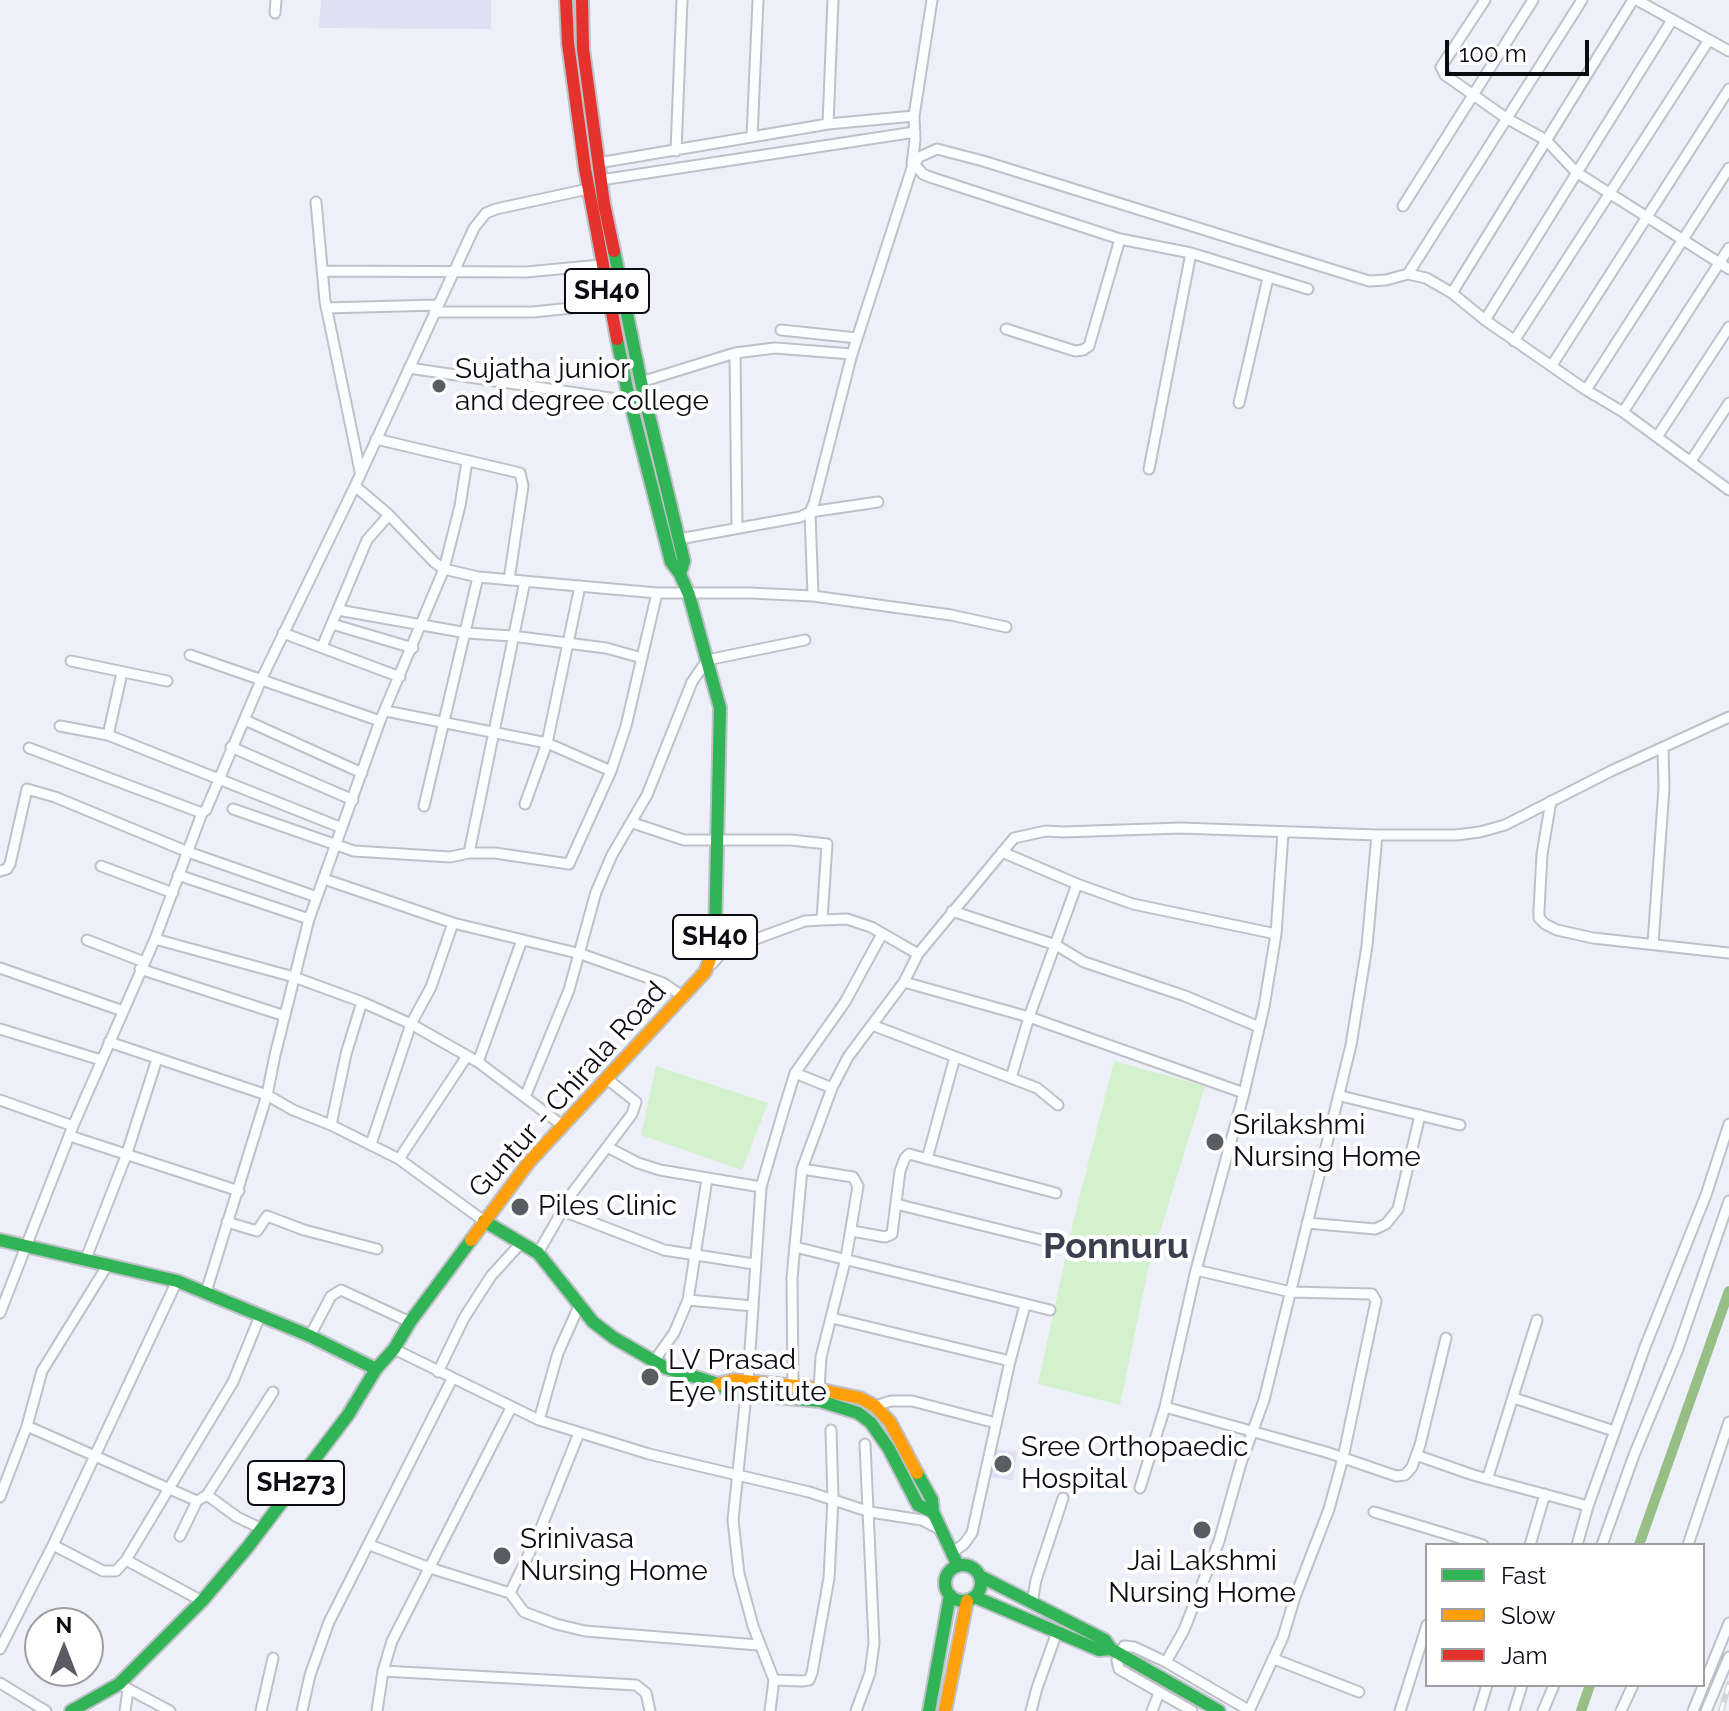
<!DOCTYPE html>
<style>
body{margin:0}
#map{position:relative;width:1729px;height:1711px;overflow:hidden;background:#edf0f8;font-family:Raleway,sans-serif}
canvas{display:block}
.legend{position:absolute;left:1425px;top:1543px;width:280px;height:144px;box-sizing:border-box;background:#fff;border:2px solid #9d9ea0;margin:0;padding:10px 14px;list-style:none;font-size:24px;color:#0a0c12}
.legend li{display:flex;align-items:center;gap:16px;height:40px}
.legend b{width:40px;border:2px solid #9d9ea0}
.north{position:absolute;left:24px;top:1607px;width:80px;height:80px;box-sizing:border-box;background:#fff;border:2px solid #9d9ea0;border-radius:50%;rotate:0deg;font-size:22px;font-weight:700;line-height:32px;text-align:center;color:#0a0c12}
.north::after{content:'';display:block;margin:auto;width:28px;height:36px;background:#595c62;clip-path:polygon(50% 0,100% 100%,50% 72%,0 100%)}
.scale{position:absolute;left:1445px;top:40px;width:144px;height:36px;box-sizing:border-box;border:4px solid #0a0c12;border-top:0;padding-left:10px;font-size:24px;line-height:28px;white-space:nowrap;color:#0a0c12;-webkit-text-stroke:6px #fff;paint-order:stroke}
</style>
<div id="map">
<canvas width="1729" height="1711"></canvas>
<ul class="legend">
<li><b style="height:10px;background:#30b455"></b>Fast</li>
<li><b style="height:10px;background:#ff9f0a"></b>Slow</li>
<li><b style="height:10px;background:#e5322d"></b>Jam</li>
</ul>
<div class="north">N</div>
<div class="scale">100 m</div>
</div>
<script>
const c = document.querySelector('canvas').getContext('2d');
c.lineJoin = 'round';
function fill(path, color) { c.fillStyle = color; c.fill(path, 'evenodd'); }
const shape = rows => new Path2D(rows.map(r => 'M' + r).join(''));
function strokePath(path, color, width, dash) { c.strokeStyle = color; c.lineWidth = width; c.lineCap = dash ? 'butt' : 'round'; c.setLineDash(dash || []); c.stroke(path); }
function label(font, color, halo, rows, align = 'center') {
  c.font = font + ' Raleway,sans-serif'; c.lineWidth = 8; c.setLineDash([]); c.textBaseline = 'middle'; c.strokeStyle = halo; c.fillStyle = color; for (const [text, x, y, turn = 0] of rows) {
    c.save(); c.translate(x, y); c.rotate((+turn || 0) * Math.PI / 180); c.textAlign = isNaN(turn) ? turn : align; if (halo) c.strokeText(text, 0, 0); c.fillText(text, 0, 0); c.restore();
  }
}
const built = shape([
 [321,0,491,0,491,29,319,28],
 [993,1449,1017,1452,1013,1480,989,1477]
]);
const green = shape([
 [1114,1061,1205,1086,1148,1270,1120,1405,1038,1384,1073,1223],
 [656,1066,768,1103,742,1170,641,1135]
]);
const canal = shape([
 [1639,1545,1729,1291],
 [1581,1711,1590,1685]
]);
const street = shape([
 [1485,0,1441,67,1445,75,1506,118,1546,140,1576,172,1729,269],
 [1637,0,1729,51],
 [275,13,276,0],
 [828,124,833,0],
 [752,137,758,0],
 [676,151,682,0],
 [598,163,828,124,914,116],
 [912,164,915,140,914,116,932,0],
 [915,165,923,174,930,177,1120,239,1191,253,1308,289],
 [601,180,915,132],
 [316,202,325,301,360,471],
 [1403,206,1533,0],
 [322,271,526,272,601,265],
 [1408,274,1582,0],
 [1452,293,1633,0],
 [326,308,437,305],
 [434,312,533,312,610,304],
 [1485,320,1672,20],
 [1006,329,1075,351,1083,350,1089,346,1120,239],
 [781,330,857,338],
 [1514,341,1709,40],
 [735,353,737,527],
 [1552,365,1729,89],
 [409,368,630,401],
 [641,382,735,353,775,348,852,354],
 [1586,390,1729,168],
 [1239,403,1268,278],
 [1623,412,1729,248],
 [1657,437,1729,327],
 [376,439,520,473,523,486,509,580],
 [1691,461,1729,403],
 [1149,469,1191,253],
 [355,486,389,515,434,562,444,569,478,577,657,593,750,593,813,596,951,615,1006,627],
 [679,539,800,517,810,512,814,503,852,354,912,168,919,157,937,149,983,161,1369,281,1386,280,1408,274,1426,278,1452,293,1485,320,1586,390,1623,412,1729,490],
 [813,596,810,512,878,502],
 [338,610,467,633,512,636,606,648,642,658],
 [332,624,413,648],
 [283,633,400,677],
 [322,647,367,540,389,515],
 [190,655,380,721],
 [71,661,167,681],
 [386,711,547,743,611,771],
 [245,720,362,773],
 [60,726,108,735,342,828],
 [108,735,122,673],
 [231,747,353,800],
 [29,748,202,813],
 [1551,801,1542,854,1539,910,1539,918,1545,924,1557,930,1593,938,1729,953],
 [525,804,547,743,580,586],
 [424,806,478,577],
 [233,809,354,851,450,857,469,853,495,853,569,864,611,771,626,726,657,593],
 [633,823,684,840,791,840,827,844,822,920],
 [1002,852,1077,884,1133,904,1276,934],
 [469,853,525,581],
 [101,866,173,893],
 [0,871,7,869,10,864,27,789,55,797,188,852,317,897],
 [178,875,309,919],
 [324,879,453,923,581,954,663,983,684,997],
 [952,911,1056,945,1084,962,1185,996,1259,1027],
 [155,939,294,977,362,1002,411,1024,478,1062,562,1125],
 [87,940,144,962],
 [1653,943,1664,788,1663,748],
 [712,964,723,951,805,921,822,920,847,919,871,927,918,954],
 [0,968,123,1011],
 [140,969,285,1016],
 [904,982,1029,1017,1244,1093],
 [872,1025,1037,1088,1058,1105],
 [0,1029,101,1060],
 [109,1042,267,1095,293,1110,331,1125,399,1159,484,1221],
 [478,1062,522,940],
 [795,1073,832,1088],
 [1011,1078,1029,1017,1077,884],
 [1341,1096,1460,1125],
 [525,1097,569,990,596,892,612,855,647,795,692,682,707,660,805,640],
 [0,1100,73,1126],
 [331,1125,346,1054,362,1002],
 [70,1136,239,1191],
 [371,1144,411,1024,431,987,453,923],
 [609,1148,638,1163,660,1170,761,1187],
 [399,1159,467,1056],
 [927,1159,955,1057],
 [802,1169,853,1177,858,1186,846,1258,821,1357,819,1389],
 [896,1204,1062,1245],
 [563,1211,664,1250,754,1264],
 [227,1222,257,1231,267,1216,304,1230,377,1249],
 [1307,1223,1375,1229,1386,1224,1398,1209,1420,1115],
 [852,1231,885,1237,892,1234,900,1171,905,1158,909,1154,1056,1193],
 [795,1247,1050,1310],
 [538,1253,573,1192,632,1114,636,1102,606,1078],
 [85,1261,126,1156,157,1059],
 [1196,1270,1291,1292,1372,1294,1376,1301,1343,1458,1329,1509,1295,1597,1283,1637,1249,1711],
 [206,1292,267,1095,275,1055,309,919,380,721,444,569,460,506,467,461],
 [688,1300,753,1306],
 [0,1313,73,1126,155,939,202,813,206,810,262,678,355,486,474,228,486,213,496,209,588,189],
 [832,1318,1010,1361],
 [310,1336,331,1296,341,1290,410,1322],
 [394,1349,539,1420,649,1454,809,1492,870,1512,922,1520,941,1530],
 [654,1361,674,1333,688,1300,707,1179],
 [438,1372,464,1318,491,1276,522,1242],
 [748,1381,761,1187,783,1112,795,1073,845,1002,882,934],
 [793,1387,792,1278,802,1169,832,1088,848,1057,904,982,918,954,1014,838,1046,831,1063,832,1181,828,1377,835,1456,835,1480,832,1505,825,1611,771,1729,717],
 [746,1395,733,1520,739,1574,753,1626,774,1680,770,1711],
 [1514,1398,1614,1431],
 [875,1406,891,1401,912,1401,996,1423],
 [1165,1407,1326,1452,1396,1476,1405,1475,1412,1467,1420,1445,1446,1338],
 [539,1420,558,1353,579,1306],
 [27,1426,197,1501],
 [1416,1455,1473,1475,1588,1506,1577,1545],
 [1488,1477,1537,1320],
 [1140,1488,1165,1407,1196,1270,1244,1093,1264,1007,1276,934,1283,833],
 [207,1495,273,1392],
 [0,1497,27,1426,42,1371,107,1266],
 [1588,1506,1645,1347,1706,1195,1729,1124],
 [1374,1512,1483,1545],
 [180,1536,197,1501,207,1495,237,1517,262,1529],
 [53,1545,103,1571,116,1571,126,1560,233,1382,260,1316],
 [370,1545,430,1568,510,1593,524,1612,556,1624,585,1631,758,1645],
 [1530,1545,1545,1494],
 [1602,1545,1634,1455,1678,1349,1729,1201],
 [1688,1545,1729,1422],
 [953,1552,964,1544,972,1533,1010,1361,1025,1305],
 [126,1560,202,1601],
 [510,1593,539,1533,579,1433],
 [1032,1603,1036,1580,1063,1498],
 [0,1649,53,1545,177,1281],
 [1274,1659,1359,1692],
 [1166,1662,1184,1630,1219,1541,1241,1463,1264,1400,1279,1339,1351,1045,1367,946,1377,835],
 [383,1671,636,1685,646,1693,650,1711],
 [774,1680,802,1681,809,1680,812,1673,829,1578,833,1499,831,1430],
 [0,1683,46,1711],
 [119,1684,170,1711],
 [125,1711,128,1690],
 [261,1711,273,1658],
 [302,1711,310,1675,329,1622,452,1379],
 [377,1711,383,1671,392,1641,511,1408],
 [856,1711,870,1673,874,1643,865,1444],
 [1031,1711,1037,1688,1057,1632],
 [1152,1711,1159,1693],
 [1192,1711,1119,1669,1117,1661,1124,1646,1134,1647,1166,1662,1250,1711],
 [1400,1711,1427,1625],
 [1479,1711,1487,1685],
 [1514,1711,1522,1685],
 [1543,1711,1554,1685],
 [1621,1711,1633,1685],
 [1693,1711,1729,1623],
 [1706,1711,1729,1657]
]);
const fast = shape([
 [614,251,641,382,684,561,680,574],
 [617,339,627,389,671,562,680,574,689,595,720,708,715,936],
 [484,1221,538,1253,593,1322,614,1338,666,1368,718,1384,732,1393,820,1401,858,1413,871,1423,889,1449,918,1505,933,1512],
 [0,1240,177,1281,310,1336,376,1369],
 [917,1473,932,1500,933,1512,958,1566],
 '945 1583a18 18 0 1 1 36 0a18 18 0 1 1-36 0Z',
 [980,1576,1105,1640,1111,1649,1219,1711],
 [975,1597,1099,1650,1111,1649],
 [71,1711,119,1684,202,1601,247,1548,348,1415,376,1369,394,1349,410,1322,471,1240],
 [929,1711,950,1595]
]);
const slow = shape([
 [471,1240,529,1162,705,972,713,951,715,936],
 [718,1384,734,1380,807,1387,860,1398,875,1406,890,1422,917,1473],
 [945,1711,967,1601]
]);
const jam = shape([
 [566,0,568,43,585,169,617,339],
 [582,0,583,49,604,204,614,251]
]);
const rail = shape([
 [1721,1711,1729,1684]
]);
const markers = [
 [439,386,8,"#595c62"],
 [1215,1142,10,"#595c62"],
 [520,1207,10,"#595c62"],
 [650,1377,10,"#595c62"],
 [1003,1464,10,"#595c62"],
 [1202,1530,10,"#595c62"],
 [502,1556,10,"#595c62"]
];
const shields = [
 [607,291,84],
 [715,937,84],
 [296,1483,96]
];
const shieldNames = [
 ["SH40",607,291],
 ["SH40",715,937],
 ["SH273",296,1483]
];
const poiNames = [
 ["Sujatha junior",455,370],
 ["and degree college",455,402],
 ["Srilakshmi",1233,1126],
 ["Nursing Home",1233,1158],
 ["Piles Clinic",538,1207],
 ["LV Prasad",668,1361],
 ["Eye Institute",668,1393],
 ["Sree Orthopaedic",1021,1448],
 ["Hospital",1021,1480],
 ["Srinivasa",520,1540],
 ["Nursing Home",520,1572],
 ["Jai Lakshmi",1202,1562,"center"],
 ["Nursing Home",1202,1594,"center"]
];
const streetNames = [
 ["Guntur - Chirala Road",568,1090,-48]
];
const districtNames = [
 ["Ponnuru",1116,1247]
];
fill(built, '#dde1f1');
fill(green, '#d4f1cd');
strokePath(canal, '#96be85', 10);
strokePath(street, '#bfc1c8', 13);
strokePath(fast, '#bfc1c8', 16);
strokePath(slow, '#bfc1c8', 16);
strokePath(jam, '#bfc1c8', 16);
strokePath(street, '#fcfdfe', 9);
strokePath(fast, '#30b455', 12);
strokePath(slow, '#ff9f0a', 12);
strokePath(jam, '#e5322d', 12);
strokePath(rail, '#d4d5d7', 6);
strokePath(rail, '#fff', 3, [9]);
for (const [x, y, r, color] of markers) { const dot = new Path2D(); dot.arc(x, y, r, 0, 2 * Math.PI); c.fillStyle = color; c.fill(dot); strokePath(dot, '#fff', 3); }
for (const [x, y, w] of shields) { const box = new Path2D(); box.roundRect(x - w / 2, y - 22, w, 44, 6); c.fillStyle = '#fff'; c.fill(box); strokePath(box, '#0a0c12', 2); }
label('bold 26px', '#0a0c12', null, shieldNames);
label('28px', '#0a0c12', '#fff', poiNames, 'left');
label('28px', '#0a0c12', '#fff', streetNames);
label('bold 36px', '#3a3e4e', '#fff', districtNames);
</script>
